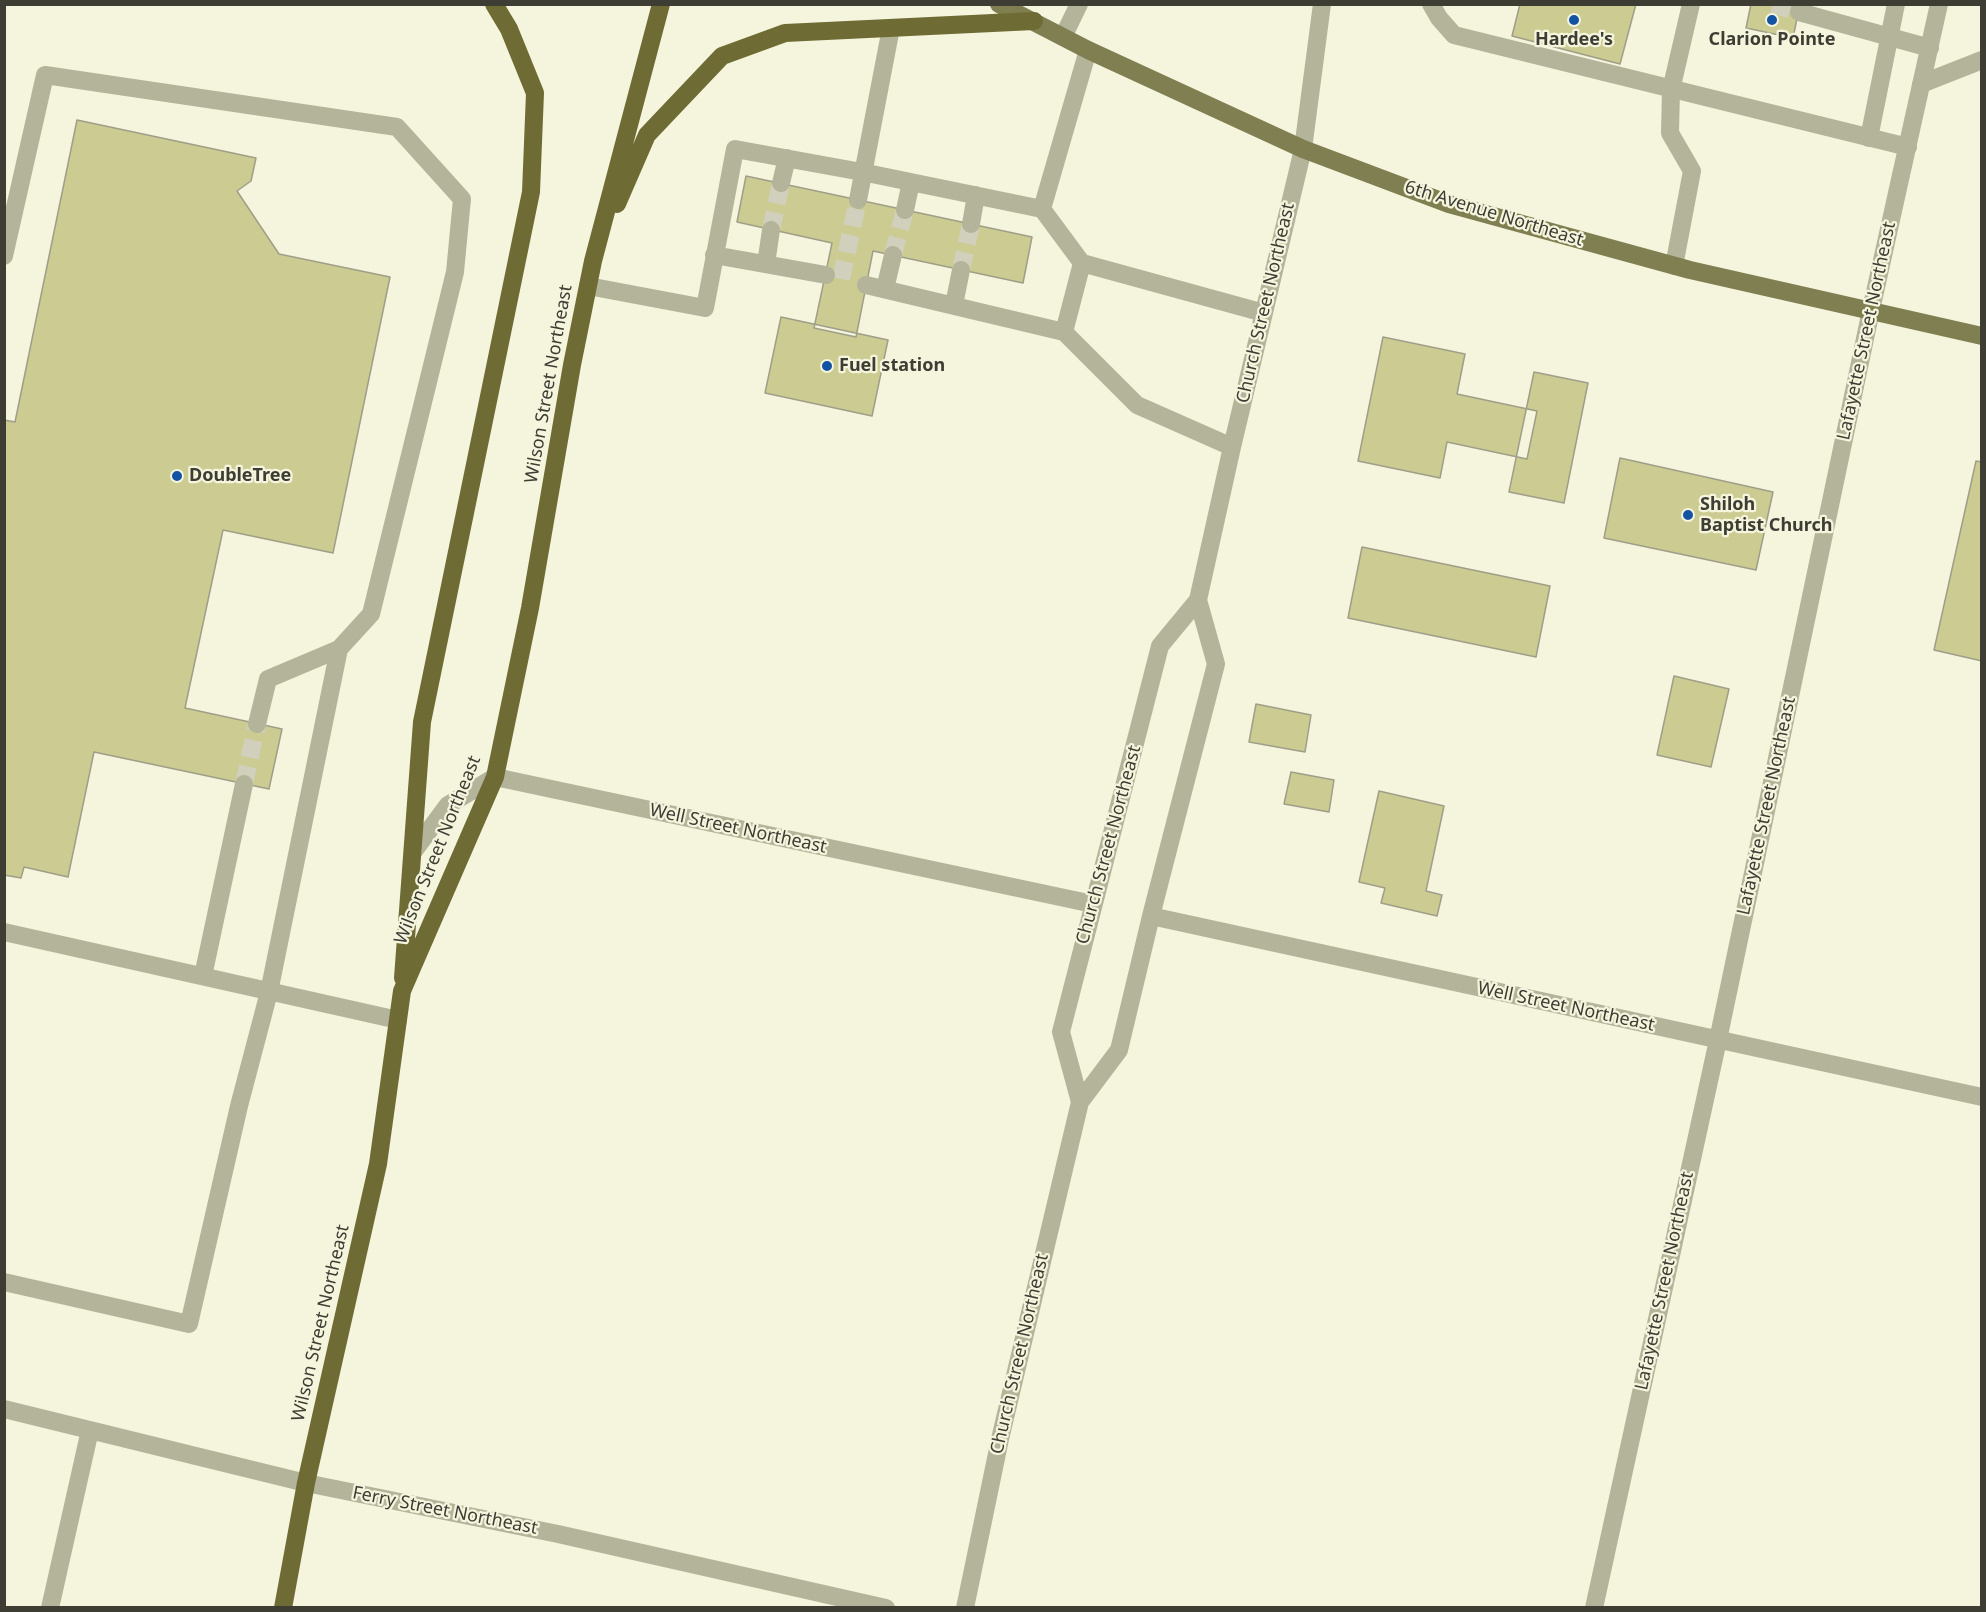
<!DOCTYPE html>
<style>
body{margin:0}
#map{position:relative;width:1986px;height:1612px;overflow:hidden;background:#f5f5de;font-family:"Noto Sans",sans-serif}
canvas{display:block}
.frame{position:absolute;inset:0;border:6px solid #3d3d34;pointer-events:none}
</style>
<div id="map">
<canvas width="1986" height="1612"></canvas>
<div class="frame"></div>
</div>
<script>
const c = document.querySelector('canvas').getContext('2d');
c.lineJoin = 'round';
function fill(path, color) { c.fillStyle = color; c.fill(path, 'evenodd'); }
const shape = rows => new Path2D(rows.map(r => 'M' + r).join(''));
function strokePath(path, color, width, dash) { c.strokeStyle = color; c.lineWidth = width; c.lineCap = dash ? 'butt' : 'round'; c.setLineDash(dash || []); c.stroke(path); }
function label(font, color, halo, rows, align = 'center') {
  c.font = font + ' "Noto Sans",sans-serif'; c.lineWidth = 4.5; c.setLineDash([]); c.textBaseline = 'middle'; c.strokeStyle = halo; c.fillStyle = color; for (const [text, x, y, turn = 0] of rows) {
    c.save(); c.translate(x, y); c.rotate((+turn || 0) * Math.PI / 180); c.textAlign = isNaN(turn) ? turn : align; if (halo) c.strokeText(text, 0, 0); c.fillText(text, 0, 0); c.restore();
  }
}
const building = shape([
 [1520,4,1636,4,1620,64,1512,36,1520,4],
 [1751,4,1800,4,1793,38,1746,28,1751,4],
 [77,120,256,158,251,181,237,191,279,254,390,277,333,553,223,530,185,708,282,729,269,789,94,752,68,877,24,867,21,878,4,875,4,420,15,422,77,120],
 [746,176,1032,237,1023,283,873,251,856,337,814,328,832,243,737,222,746,176],
 [781,317,888,340,872,416,765,393,781,317],
 [1383,337,1465,354,1457,394,1537,411,1527,459,1447,442,1440,478,1358,461,1383,337],
 [1534,372,1588,383,1564,503,1509,492,1534,372],
 [1620,458,1773,492,1756,570,1604,538,1620,458],
 [1976,461,1982,462,1982,661,1934,650,1976,461],
 [1362,547,1550,586,1536,657,1348,618,1362,547],
 [1674,676,1729,689,1711,767,1657,755,1674,676],
 [1256,704,1311,715,1305,752,1249,742,1256,704],
 [1291,772,1334,780,1329,812,1284,804,1291,772],
 [1379,791,1444,806,1426,891,1442,895,1437,916,1381,903,1385,888,1359,882,1379,791]
]);
const minorTunnel = shape([
 [1773,4,1799,12],
 [771,230,781,183],
 [893,255,905,210],
 [961,270,971,224],
 [841,279,858,200],
 [244,784,257,724]
]);
const minor = shape([
 [1431,4,1439,18,1454,35,1908,147],
 [1799,12,1930,48],
 [1063,37,1079,4],
 [1921,84,1982,60],
 [1869,138,1896,4],
 [781,183,787,158],
 [858,200,891,28],
 [905,210,911,182],
 [971,224,976,195],
 [714,255,826,275],
 [4,256,45,75,397,127,462,199,455,272,371,614,339,649,269,992,239,1106,189,1324,4,1282],
 [1082,263,1264,313],
 [766,264,771,230],
 [1674,266,1692,171,1670,133,1671,90,1691,4],
 [866,285,1064,332,1137,405,1232,447],
 [588,286,705,308,735,149,862,172,1042,209],
 [885,289,893,255],
 [954,305,961,270],
 [1064,332,1082,263,1042,209,1088,50],
 [257,724,268,679,339,649],
 [413,852,448,805,495,777,1093,904],
 [1151,916,1982,1097],
 [4,932,398,1020],
 [203,976,244,784],
 [1080,1102,1061,1032,1160,646,1198,600,1232,447,1303,149,1322,4],
 [4,1409,306,1483,558,1534,886,1608],
 [50,1608,90,1430],
 [965,1608,1000,1439,1080,1102,1119,1050,1151,916,1216,664,1198,600],
 [1594,1608,1718,1040,1871,310,1939,4]
]);
const major = shape([
 [999,4,1088,50,1303,149,1449,204,1690,270,1982,336]
]);
const highway = shape([
 [617,204,647,135,722,56,785,33,1034,21],
 [403,978,422,722,531,192,535,93,509,29,494,4],
 [283,1608,306,1483,378,1164,402,991,495,777,530,608,572,365,593,261,661,4]
]);
const markers = [
 [1574,20,6,"#1353a3"],
 [1772,20,6,"#1353a3"],
 [827,366,6,"#1353a3"],
 [177,476,6,"#1353a3"],
 [1688,515,6,"#1353a3"]
];
const poiNames = [
 ["Hardee's",1574,40,"center"],
 ["Clarion Pointe",1772,40,"center"],
 ["Fuel station",839,366],
 ["DoubleTree",189,476],
 ["Shiloh",1700,505],
 ["Baptist Church",1700,526]
];
const streetNames = [
 ["6th Avenue Northeast",1494,214,17],
 ["Church Street Northeast",1266,303,-77],
 ["Lafayette Street Northeast",1867,331,-78],
 ["Wilson Street Northeast",549,384,-80],
 ["Lafayette Street Northeast",1767,806,-78],
 ["Well Street Northeast",738,829,12],
 ["Church Street Northeast",1109,845,-75],
 ["Wilson Street Northeast",438,850,-68],
 ["Well Street Northeast",1566,1007,12],
 ["Lafayette Street Northeast",1665,1281,-78],
 ["Wilson Street Northeast",321,1323,-77],
 ["Church Street Northeast",1020,1354,-77],
 ["Ferry Street Northeast",445,1511,11]
];
fill(building, '#cccb91');
strokePath(building, '#9f9f89', 1.5);
strokePath(minorTunnel, '#d0d0bc', 18, [18, 9]);
strokePath(minor, '#b4b49b', 18);
strokePath(major, '#807f51', 18);
strokePath(highway, '#6e6c34', 18);
for (const [x, y, r, color] of markers) { const dot = new Path2D(); dot.arc(x, y, r, 0, 2 * Math.PI); c.fillStyle = color; c.fill(dot); strokePath(dot, '#f5f5de', 2); }
label('bold 18px', '#3d3d34', '#f5f5de', poiNames, 'left');
label('18px', '#3d3d34', '#f5f5de', streetNames);
</script>
